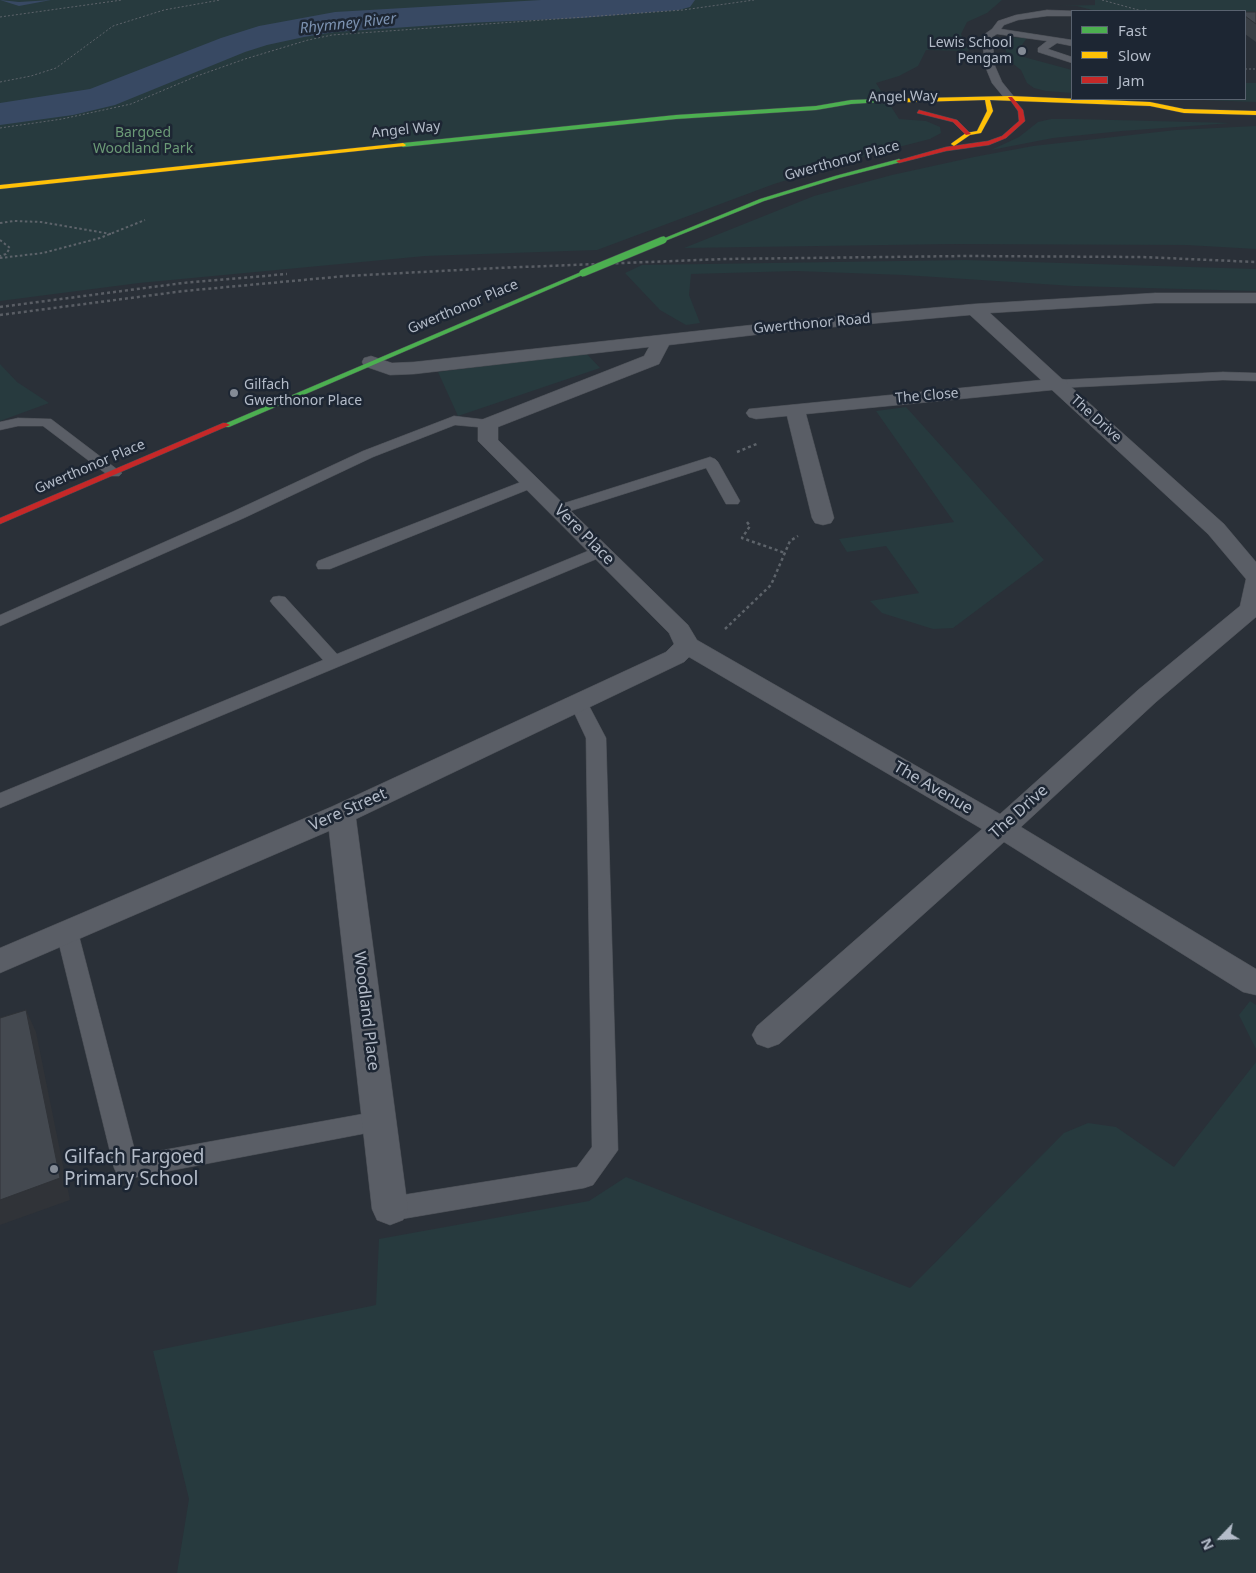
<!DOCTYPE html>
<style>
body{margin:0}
#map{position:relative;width:1256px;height:1573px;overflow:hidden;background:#2a3038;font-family:"Noto Sans",sans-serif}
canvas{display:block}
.legend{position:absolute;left:1071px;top:10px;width:175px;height:90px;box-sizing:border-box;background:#1d2633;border:1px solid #59626f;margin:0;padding:6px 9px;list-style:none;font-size:15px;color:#b4bcc9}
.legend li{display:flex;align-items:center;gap:10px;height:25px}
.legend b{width:25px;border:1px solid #59626f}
.north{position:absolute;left:1196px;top:1513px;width:50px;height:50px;-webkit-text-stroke:4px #1d2633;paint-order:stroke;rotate:246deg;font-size:14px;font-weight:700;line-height:20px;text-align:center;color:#b4bcc9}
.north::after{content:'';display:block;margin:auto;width:18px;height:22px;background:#b4bcc9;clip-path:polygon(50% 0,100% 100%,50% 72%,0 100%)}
</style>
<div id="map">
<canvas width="1256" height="1573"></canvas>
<ul class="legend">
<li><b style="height:6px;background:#4caf50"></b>Fast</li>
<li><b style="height:6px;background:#ffc107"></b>Slow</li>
<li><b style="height:6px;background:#c62828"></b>Jam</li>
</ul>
<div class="north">N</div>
</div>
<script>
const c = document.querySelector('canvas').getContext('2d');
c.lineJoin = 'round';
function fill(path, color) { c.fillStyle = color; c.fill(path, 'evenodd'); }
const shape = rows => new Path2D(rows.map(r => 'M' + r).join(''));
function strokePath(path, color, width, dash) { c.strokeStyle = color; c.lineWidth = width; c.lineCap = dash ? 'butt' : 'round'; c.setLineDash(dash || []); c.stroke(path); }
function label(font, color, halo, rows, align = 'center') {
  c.font = font + ' "Noto Sans",sans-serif'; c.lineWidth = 5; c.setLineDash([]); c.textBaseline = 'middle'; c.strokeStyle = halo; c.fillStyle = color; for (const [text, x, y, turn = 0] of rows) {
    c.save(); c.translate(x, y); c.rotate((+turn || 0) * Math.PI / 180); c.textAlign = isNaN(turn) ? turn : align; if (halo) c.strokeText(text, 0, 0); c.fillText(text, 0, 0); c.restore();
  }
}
const green = shape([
 [0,0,1002,0,987,13,967,22,961,34,969,51,926,50,918,66,899,76,876,83,899,119,926,121,940,127,941,133,930,139,875,153,774,184,597,250,425,256,139,283,0,301],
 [1095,0,1256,0,1256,19,1245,20,1245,11,1096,11,1077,6,1059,6,1095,5],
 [1009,37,1027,38,1019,49,1020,56,1072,70,1072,93,1046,91,1034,88,1027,83,1021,70,1008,60,1004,41],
 [1245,83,1256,83,1256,102,1175,99,1245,99],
 [1051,119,1075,119,1231,123,1122,131,1053,138,991,150,1019,137,1038,122],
 [1256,126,1256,249,1186,245,953,244,684,248,814,196,892,175,974,157,1033,146,1176,130],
 [965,260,1256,269,1256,291,1073,286,904,275,796,271,691,274,689,295,700,323,686,325,660,310,625,273,642,265],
 [586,353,600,368,458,416,438,372],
 [0,364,17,382,49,403,0,421],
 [906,407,1044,560,953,628,933,629,882,613,870,601,919,593,886,546,847,552,839,539,954,522,876,411],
 [1250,1001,1256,1005,1256,1049,1239,1015],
 [1256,1062,1256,1573,177,1573,189,1499,153,1351,376,1305,379,1239,589,1201,626,1177,910,1288,1064,1133,1088,1123,1116,1127,1174,1167]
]);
const stream = shape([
 [0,0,19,2,51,0,19,6,0,0]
]);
const river = shape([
 [541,0,695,0,690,7,679,10,582,18,466,23,335,32,304,37,267,45,245,52,115,105,73,115,0,125,0,103,90,89,221,38,259,26,335,12,541,0]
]);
const pathFar2 = shape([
 [1102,0,1142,11],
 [1145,11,1146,9],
 [0,17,122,0],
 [1245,69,1256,69],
 [0,82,31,76,56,68,113,26,164,10,220,0],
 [0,128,62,119,131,104,197,76,245,59,308,40,332,35,683,10,754,0]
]);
const pathFar1 = shape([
 [0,223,14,221,41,222,111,234],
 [0,240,10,248,6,254,0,256],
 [0,258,43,253,100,238,145,220]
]);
const path = shape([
 [737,452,759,443],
 [747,522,750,526,742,538,785,553],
 [725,629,771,585,790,541,798,536]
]);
const lane = shape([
 [1047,10,1075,11,1072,11,1072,16,1047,16,1018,20,1004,25,1001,29,1072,40,1072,46,1057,43,1048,49,1072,57,1072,63,1038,52,1038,48,1047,41,997,34,992,37,995,66,1002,82,1015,98,1014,100,1006,100,992,83,985,66,982,36,992,29,998,21,1016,15,1047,10],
 [1223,372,1256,373,1256,381,1223,380,1059,388,1054,387,1052,384,1054,381,1059,380,1223,372],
 [454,416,488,420,493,421,495,424,493,427,488,428,455,425,373,457,244,518,0,626,0,615,232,512,363,451,454,416],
 [18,418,51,419,122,473,119,476,109,476,43,426,18,426,0,430,0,422,18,418],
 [710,457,715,459,718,462,740,501,738,504,726,504,706,468,564,513,552,513,550,510,552,507,710,457],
 [531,478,537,480,539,483,537,486,330,569,318,569,316,565,318,561,531,478],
 [600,546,606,547,608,551,606,555,0,808,0,793,323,660,273,605,270,601,273,597,279,596,285,597,337,654,600,546],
 [579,698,586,700,606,738,618,1150,593,1185,584,1188,390,1221,381,1217,377,1209,381,1201,390,1197,577,1167,592,1147,586,738,570,704,572,700,579,698],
 [67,924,75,926,78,932,136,1155,379,1111,388,1115,391,1122,388,1129,127,1179,118,1176,114,1168,56,932,59,926,67,924]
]);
const street = shape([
 [1155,293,1256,293,1256,303,1155,303,990,313,1062,379,1066,380,1068,384,1224,524,1256,562,1256,617,1156,702,1021,827,1256,969,1256,995,1243,992,1004,842,779,1044,768,1048,757,1044,752,1035,757,1026,982,829,689,657,684,662,356,819,408,1209,403,1220,390,1225,377,1220,372,1209,329,831,0,973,0,948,331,807,666,652,674,644,669,633,478,441,478,424,481,420,644,356,649,347,414,374,390,375,364,366,362,362,364,358,371,356,392,363,414,362,788,321,974,304,1155,293],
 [970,315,1041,380,749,409,746,413,749,417,756,419,787,416,812,518,815,523,823,525,831,523,834,518,806,414,1052,390,1208,534,1246,579,1240,606,1138,690,1000,814,697,640,688,625,498,440,498,427,659,364,669,345,788,331,970,315]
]);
const fast = shape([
 [880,99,882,102,851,104,816,110,676,119,403,147,400,145,403,143,676,115,816,106,851,100,880,99],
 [899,159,902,161,901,162,839,178,764,201,665,241,660,240,760,199,835,176,899,159],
 [581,272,587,273,229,427,226,427,222,425,581,272]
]);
const slow = shape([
 [1010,96,1150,102,1184,109,1256,111,1256,115,1184,113,1150,106,990,100,993,111,981,133,970,135,954,146,951,144,952,143,966,133,977,131,987,111,985,100,880,103,877,101,880,99,1010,96],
 [403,143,406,145,405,146,0,189,0,185,403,143]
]);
const jam = shape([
 [1008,97,1012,97,1023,110,1025,121,1006,138,989,145,946,151,899,163,896,161,946,147,988,141,1002,136,1019,121,1018,111,1008,97],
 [919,110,957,120,971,134,966,135,953,122,917,113,919,110],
 [223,423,226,423,230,425,0,524,0,518,223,423]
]);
const rail = shape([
 [0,307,183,283,287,274],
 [0,315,184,291,346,276,497,268,724,259,966,256,1142,257,1256,262]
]);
const fastBridge = shape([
 [583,273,663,240]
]);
const wall = shape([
 [1245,12,1256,12,1256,42,1245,34]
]);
const shadedWall = shape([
 [26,1010,36,1032,70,1200,0,1225,0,1200]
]);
const building = shape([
 [1245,12,1256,12,1256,24,1245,16,1245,12],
 [26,1010,60,1178,0,1200,0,1018,26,1010]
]);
const markers = [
 [1022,51,5,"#848b96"],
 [234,393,5,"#848b96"],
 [54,1169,5,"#848b96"]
];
const farPoinames = [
 ["Lewis School",1012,43],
 ["Pengam",1012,59],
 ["Gilfach",244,385,"left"],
 ["Gwerthonor Place",244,401,"left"]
];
const farStreetnames = [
 ["Angel Way",903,97,-1],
 ["Angel Way",406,130,-6],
 ["Gwerthonor Place",842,161,-15],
 ["Gwerthonor Place",463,307,-23],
 ["Gwerthonor Road",812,324,-5],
 ["The Close",927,396,-5],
 ["The Drive",1096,419,42],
 ["Gwerthonor Place",90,467,-23]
];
const farParknames = [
 ["Bargoed",143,133],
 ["Woodland Park",143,149]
];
const farWaternames = [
 ["Rhymney River",348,24,-6]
];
const streetNames = [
 ["Vere Place",584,535,45],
 ["The Avenue",933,788,30],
 ["Vere Street",348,810,-24],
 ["The Drive",1019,812,-42],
 ["Woodland Place",366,1011,83]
];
const nearPoinames = [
 ["Gilfach Fargoed",64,1158],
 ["Primary School",64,1180]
];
fill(green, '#273a3e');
fill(stream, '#384963');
fill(river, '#384963');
strokePath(lane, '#484c53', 1);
strokePath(street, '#484c53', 1);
strokePath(fast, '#484c53', 1);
strokePath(slow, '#484c53', 1);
strokePath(jam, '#484c53', 1);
strokePath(pathFar2, '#5d636a', 1, [2, 2]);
strokePath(pathFar1, '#5d636a', 2, [2.5, 2.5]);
strokePath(path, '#5d636a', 2.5, [3, 3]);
fill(lane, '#5a5e66');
fill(street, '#5a5e66');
fill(fast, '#4caf50');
fill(slow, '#ffc107');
fill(jam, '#c62828');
strokePath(rail, '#595d64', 2.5, [3, 3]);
strokePath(fastBridge, '#484c53', 8, []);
strokePath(fastBridge, '#4caf50', 7);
fill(wall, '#3a3f45');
fill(shadedWall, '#303338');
fill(building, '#444950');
strokePath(building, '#303338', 1);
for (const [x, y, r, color] of markers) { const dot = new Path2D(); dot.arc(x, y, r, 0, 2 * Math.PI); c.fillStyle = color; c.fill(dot); strokePath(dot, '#1d2633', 2); }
label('14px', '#b4bcc9', '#1d2633', farPoinames, 'right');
label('14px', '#b4bcc9', '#1d2633', farStreetnames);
label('14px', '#6b9a76', '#1d2633', farParknames);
label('italic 15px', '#7c92b1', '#1d2633', farWaternames);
label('16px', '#b4bcc9', '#1d2633', streetNames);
label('19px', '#b4bcc9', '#1d2633', nearPoinames, 'left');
</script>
